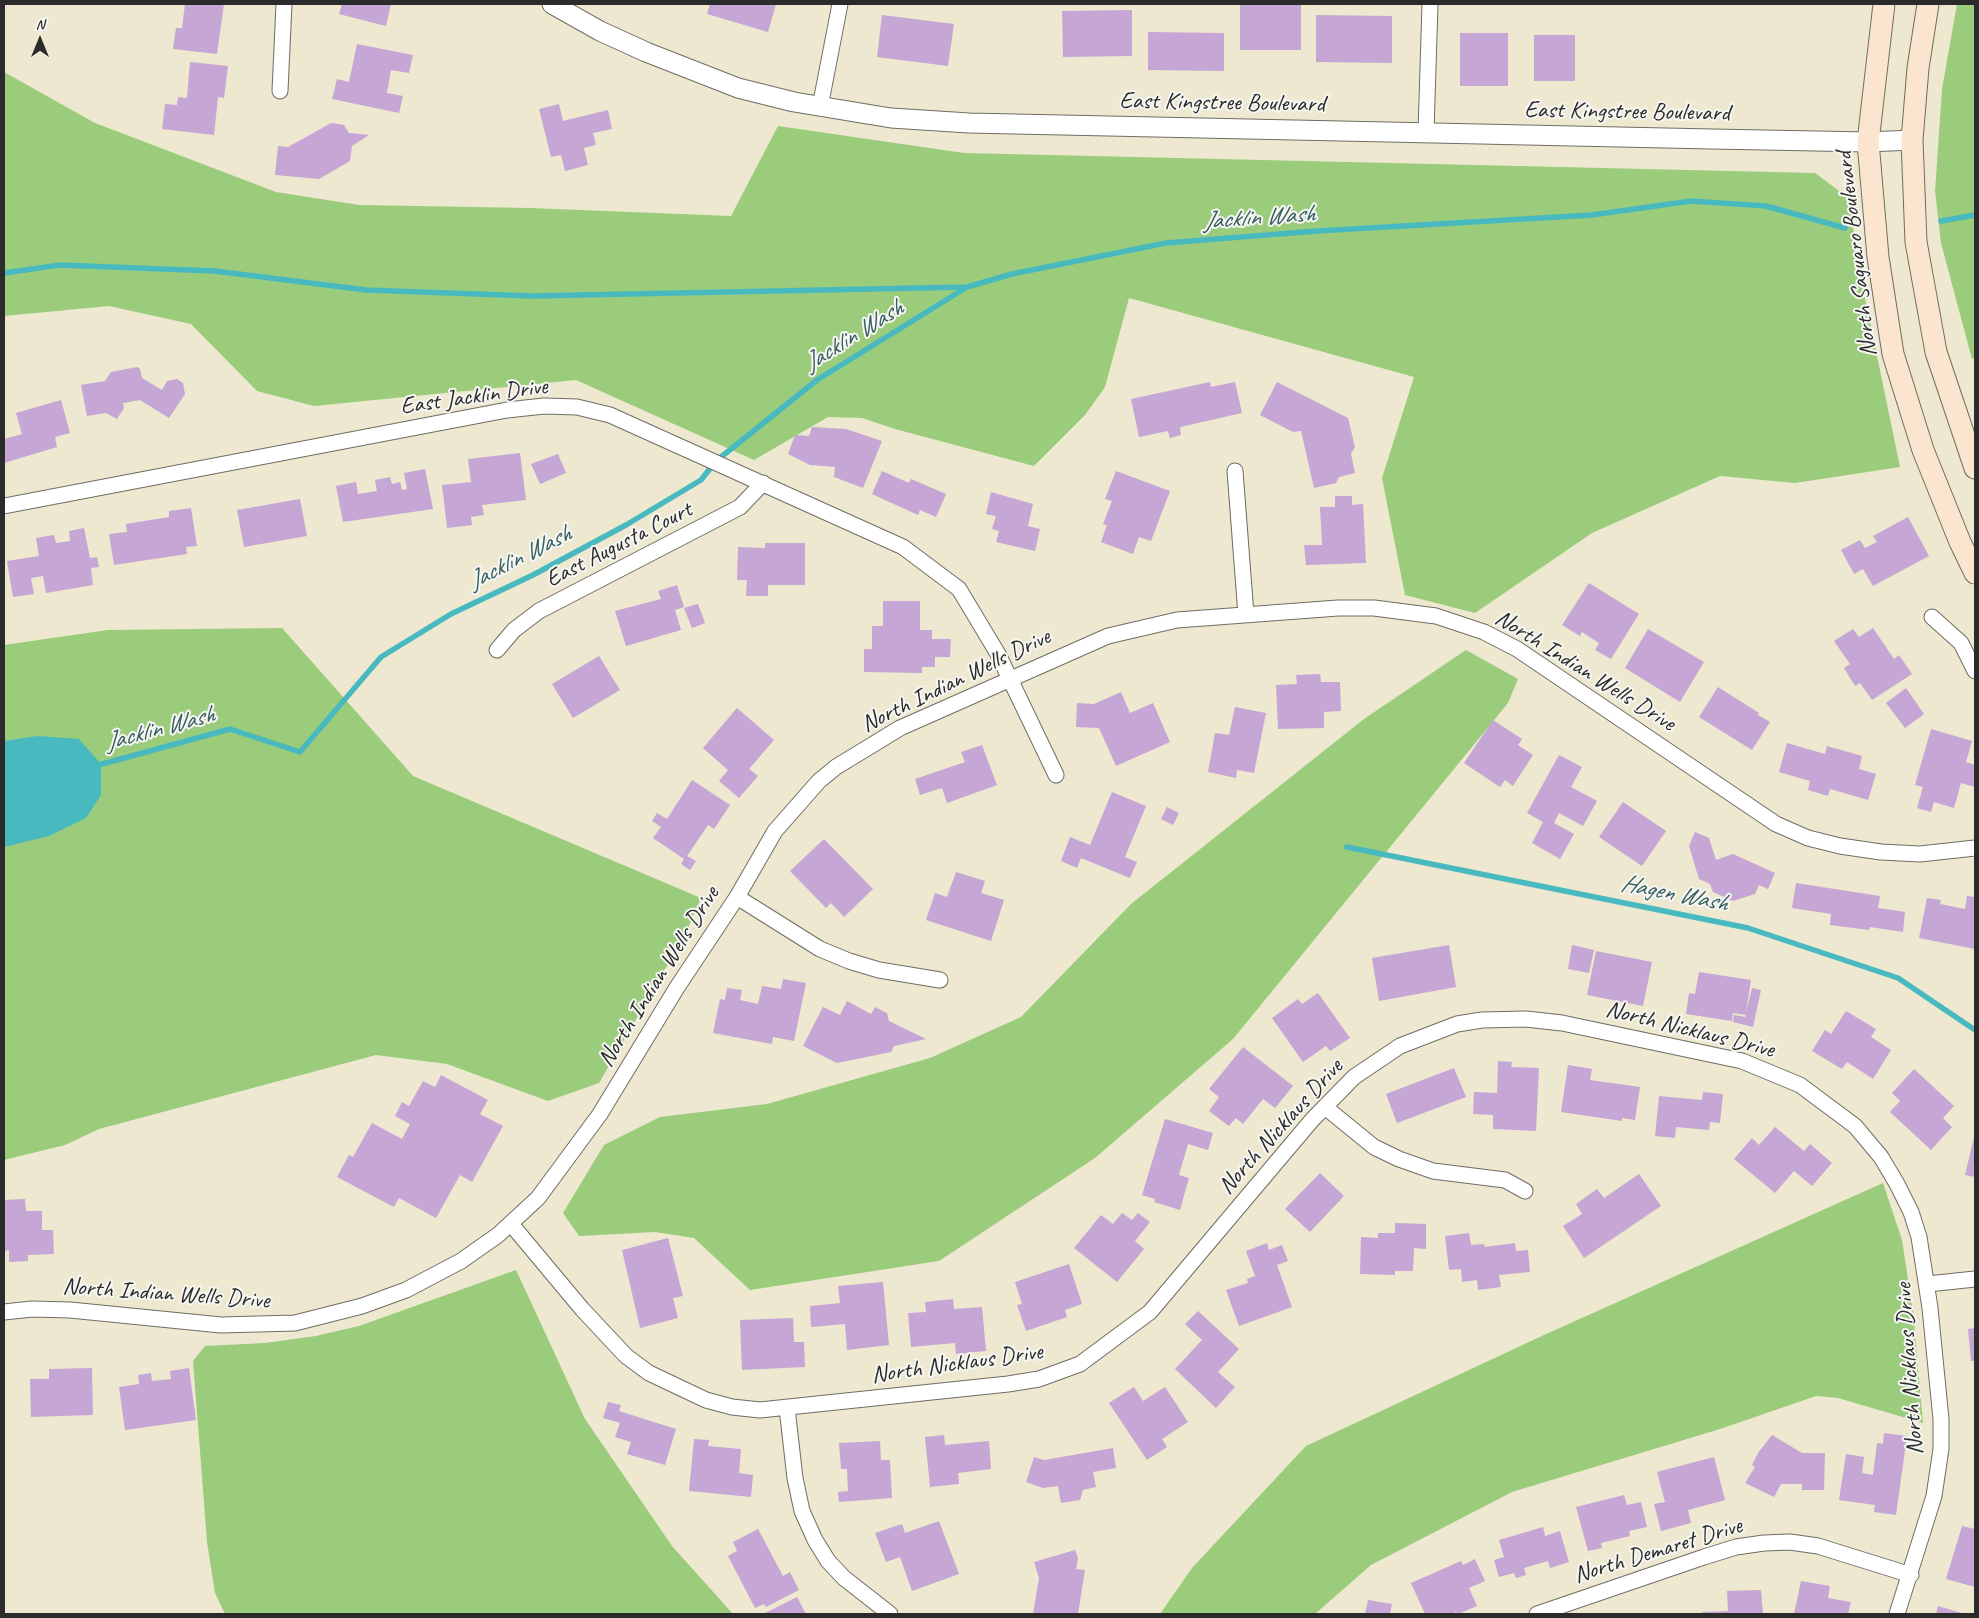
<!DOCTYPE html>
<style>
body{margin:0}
#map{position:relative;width:1979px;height:1618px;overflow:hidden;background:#ede8cf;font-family:Caveat,sans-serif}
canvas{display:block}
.frame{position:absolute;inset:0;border:5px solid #2b2b2b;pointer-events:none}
.north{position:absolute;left:15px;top:15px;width:50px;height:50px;-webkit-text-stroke:4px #f6f6f2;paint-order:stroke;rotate:0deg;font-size:14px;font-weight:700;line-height:20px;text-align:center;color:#2b2b2b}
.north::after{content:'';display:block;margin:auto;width:18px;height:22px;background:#2b2b2b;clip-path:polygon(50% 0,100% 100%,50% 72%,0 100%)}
</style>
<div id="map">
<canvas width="1979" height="1618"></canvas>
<div class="frame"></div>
<div class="north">N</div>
</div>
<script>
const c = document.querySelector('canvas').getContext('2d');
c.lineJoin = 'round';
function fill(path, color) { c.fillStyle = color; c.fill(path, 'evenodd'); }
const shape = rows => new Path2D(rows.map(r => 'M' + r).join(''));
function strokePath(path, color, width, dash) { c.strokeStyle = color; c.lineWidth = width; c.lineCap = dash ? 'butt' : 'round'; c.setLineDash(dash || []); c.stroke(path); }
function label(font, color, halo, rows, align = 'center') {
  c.font = font + ' Caveat,sans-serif'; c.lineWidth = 4; c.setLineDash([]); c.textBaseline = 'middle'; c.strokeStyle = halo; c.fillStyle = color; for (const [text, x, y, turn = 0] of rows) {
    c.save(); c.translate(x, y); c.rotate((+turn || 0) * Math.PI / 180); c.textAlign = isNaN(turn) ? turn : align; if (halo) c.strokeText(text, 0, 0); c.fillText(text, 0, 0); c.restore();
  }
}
const green = shape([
 [1957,4,1975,4,1975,358,1972,359,1941,243,1935,191,1942,89],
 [4,72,95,123,276,192,359,205,530,208,731,216,778,126,964,153,1815,173,1850,199,1857,259,1900,467,1795,483,1720,476,1592,533,1475,613,1405,595,1382,478,1414,377,1129,298,1105,387,1085,415,1034,466,895,429,862,418,828,417,754,460,576,380,314,406,257,391,191,324,109,306,4,316],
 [282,628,413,776,701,898,685,935,599,1083,548,1101,447,1064,376,1055,99,1129,65,1145,4,1160,4,645,108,630],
 [1466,650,1518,679,1508,703,1233,1039,1095,1158,939,1261,750,1290,694,1238,655,1232,579,1236,563,1213,604,1145,660,1117,767,1104,930,1058,1021,1017,1131,904,1364,719],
 [1883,1183,1902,1240,1913,1312,1923,1423,1838,1398,1816,1396,1720,1429,1512,1492,1371,1565,1315,1614,1160,1614,1192,1568,1306,1446,1544,1335],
 [516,1270,585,1419,672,1546,733,1614,225,1614,215,1593,207,1542,193,1361,205,1346,265,1343,316,1336,359,1326]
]);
const water = shape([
 [37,736,79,739,101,764,101,795,86,818,49,836,4,847,4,741]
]);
const stream = shape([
 [1941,221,1975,215],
 [4,273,60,265,215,271,366,290,532,296,967,287],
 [95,766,230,729,300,752,381,657,451,614,533,575,626,525,701,480,716,461,817,380,967,287,1012,274,1166,243,1317,231,1592,215,1691,201,1766,206,1845,228],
 [1347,847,1748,928,1898,978,1975,1030]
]);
const building = shape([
 [185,4,224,4,217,54,173,49,176,28,182,28],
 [342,4,391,4,386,26,339,14],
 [710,4,776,4,768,32,707,14],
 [1240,4,1301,4,1301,50,1240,50],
 [1132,10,1132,56,1063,57,1062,11],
 [882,15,954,24,948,66,877,57],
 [1316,15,1392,16,1392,63,1316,62],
 [1148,32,1224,33,1224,71,1148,70],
 [1460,33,1508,33,1508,86,1460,86],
 [1534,35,1575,35,1575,81,1534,81],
 [357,44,413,55,409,73,391,70,387,93,403,96,399,113,332,99,337,79,349,82],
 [190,62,228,66,224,98,218,97,214,135,162,129,165,104,177,105,178,97,187,98],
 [559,104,563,121,608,110,612,129,593,133,596,145,584,148,588,165,565,171,561,155,551,157,539,109],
 [331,123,344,125,349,133,369,135,352,146,350,161,319,179,275,175,278,146,288,147],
 [137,367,140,369,142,378,162,390,167,381,177,379,183,383,185,394,169,418,140,400,123,403,124,408,117,419,106,413,87,416,81,385,105,381,111,372],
 [1210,382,1211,387,1235,382,1242,413,1180,427,1181,435,1170,438,1168,431,1139,437,1131,399],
 [1277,382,1348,418,1355,447,1351,454,1355,473,1339,477,1336,483,1314,488,1301,431,1293,432,1260,415],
 [61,400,70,433,55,437,57,447,4,463,4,439,22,434,16,413],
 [812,427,846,429,882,441,863,488,834,477,835,467,810,465,788,454,795,435,809,436],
 [520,453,526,500,482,505,484,515,471,517,472,525,447,528,442,485,471,482,468,459],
 [558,454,566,473,540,484,531,464],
 [425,469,433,509,343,522,336,486,356,482,358,494,377,491,375,480,390,477,392,484,400,482,402,490,407,489,404,473],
 [882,471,909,483,911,479,946,494,936,517,920,510,918,515,872,494],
 [1116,471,1170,491,1151,541,1139,537,1133,554,1101,542,1107,525,1103,524,1112,501,1105,499],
 [991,492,1033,504,1028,526,1040,529,1035,551,996,542,999,531,992,529,996,516,986,514],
 [1335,496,1352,496,1352,505,1363,504,1366,563,1306,565,1304,545,1322,545,1320,507,1335,507],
 [300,499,307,536,244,547,237,510],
 [191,508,197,546,186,547,187,554,114,565,109,534,127,532,126,524,169,517,169,511],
 [1908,517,1929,556,1873,586,1863,569,1854,574,1841,550,1860,540,1865,548,1877,542,1873,536],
 [84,528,90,558,97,557,99,567,91,568,93,585,46,593,43,576,31,578,34,594,13,597,7,561,39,556,36,538,54,535,56,543,70,541,69,531],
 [765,543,805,543,805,585,768,585,768,596,746,596,747,580,737,580,738,547,765,548],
 [1589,583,1639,614,1611,659,1595,650,1599,643,1582,632,1580,636,1562,625],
 [677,585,684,607,675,610,681,630,626,646,615,611,661,599,658,591],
 [883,601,920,601,920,630,932,630,932,639,951,639,950,657,935,657,935,667,922,667,922,673,864,672,864,649,872,649,872,626,883,626],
 [698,604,705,623,692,628,684,608],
 [1873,628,1894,659,1899,655,1912,674,1872,700,1860,683,1855,686,1844,668,1850,664,1834,641,1853,629,1859,637],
 [1648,629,1704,662,1680,702,1625,668],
 [599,656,620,690,573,718,552,684],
 [1320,674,1321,682,1340,682,1341,711,1324,712,1324,728,1278,729,1276,685,1297,684,1296,675],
 [1718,687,1759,713,1758,715,1770,722,1752,750,1699,717],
 [1906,688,1924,714,1905,728,1886,703],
 [1121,692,1130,713,1153,703,1170,742,1116,766,1099,728,1076,727,1077,703,1094,704],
 [1235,707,1266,713,1254,773,1237,770,1236,778,1208,772,1215,733,1229,735],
 [737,708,774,740,749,769,758,776,739,798,719,781,728,770,703,748],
 [1493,720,1522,739,1518,745,1533,755,1513,786,1505,780,1500,787,1464,763],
 [1931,729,1972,741,1966,762,1975,765,1975,787,1961,783,1954,808,1934,802,1931,812,1917,808,1923,787,1915,785],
 [1787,743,1825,754,1827,746,1862,756,1859,769,1876,774,1868,800,1830,789,1828,796,1808,790,1810,781,1779,772],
 [982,745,997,785,947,803,942,788,920,795,915,779,965,762,961,752],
 [1559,755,1582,767,1571,787,1597,801,1583,826,1559,813,1554,823,1574,834,1560,859,1532,843,1543,822,1527,813],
 [692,780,730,805,714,829,708,825,687,856,696,861,690,870,681,864,684,859,653,838,661,827,652,821,657,813,667,819],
 [1112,792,1146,806,1125,857,1137,862,1130,878,1081,858,1077,868,1061,861,1070,837,1090,845],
 [1623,802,1666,831,1642,866,1599,837],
 [1167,807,1179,813,1173,825,1161,819],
 [1695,832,1709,838,1716,860,1733,854,1775,873,1768,889,1759,885,1755,894,1733,901,1713,892,1710,884,1699,879,1689,846],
 [824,839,873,889,844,917,831,903,826,908,790,871],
 [956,872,985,881,981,893,1004,900,991,941,926,920,935,893,947,897],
 [1796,883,1880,896,1878,908,1905,912,1903,932,1870,927,1869,930,1830,925,1831,914,1792,908],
 [1967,896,1975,897,1975,949,1919,938,1927,898,1941,900,1940,904,1965,909],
 [1449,945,1456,987,1379,1001,1372,958],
 [1572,945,1594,950,1589,973,1568,969],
 [1596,951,1652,962,1643,1006,1587,995],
 [1699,972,1751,980,1746,1012,1752,988,1761,990,1753,1027,1733,1022,1734,1015,1745,1017,1746,1015,1733,1013,1732,1021,1686,1014,1689,993,1695,994],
 [783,979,806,983,794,1041,773,1037,772,1044,713,1033,720,999,725,1000,727,988,742,990,740,1000,758,1004,762,986,781,989],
 [1318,993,1350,1038,1330,1051,1326,1046,1303,1062,1272,1018,1298,999,1302,1004],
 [847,1001,871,1014,875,1007,887,1013,889,1021,926,1039,894,1046,891,1052,837,1063,803,1046,823,1007,840,1015],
 [1846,1011,1876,1029,1871,1037,1891,1050,1873,1079,1847,1062,1842,1069,1812,1051,1825,1030,1831,1034],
 [1243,1047,1293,1086,1275,1108,1263,1099,1243,1124,1236,1118,1229,1126,1209,1111,1219,1097,1209,1089],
 [1498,1061,1512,1062,1511,1067,1539,1068,1536,1131,1493,1129,1493,1115,1473,1114,1474,1092,1497,1093],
 [1568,1065,1592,1069,1590,1080,1640,1087,1635,1120,1622,1118,1622,1121,1561,1112],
 [1454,1068,1466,1097,1397,1123,1386,1094],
 [1914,1069,1954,1106,1943,1118,1952,1127,1931,1150,1890,1112,1900,1101,1892,1093],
 [441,1075,488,1100,480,1114,503,1126,472,1182,460,1175,436,1218,399,1198,394,1207,337,1177,349,1155,353,1157,372,1123,402,1139,410,1124,395,1116,402,1102,409,1106,423,1081,435,1087],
 [1703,1092,1723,1094,1720,1123,1710,1122,1709,1130,1676,1127,1675,1138,1655,1136,1659,1096,1702,1100],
 [1165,1119,1213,1133,1208,1150,1188,1144,1179,1175,1189,1178,1180,1210,1154,1202,1155,1199,1142,1195],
 [1775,1127,1804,1151,1810,1144,1832,1163,1812,1186,1794,1171,1775,1193,1734,1159,1752,1138,1759,1145],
 [1975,1133,1975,1177,1965,1175],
 [1320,1173,1344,1196,1310,1232,1285,1209],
 [1639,1174,1661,1206,1584,1258,1563,1226,1582,1214,1576,1204,1597,1189,1604,1198],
 [25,1199,26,1211,42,1211,42,1230,53,1230,54,1254,28,1255,28,1261,9,1262,9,1250,4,1251,4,1200],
 [1122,1213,1132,1220,1138,1213,1150,1222,1135,1241,1144,1249,1117,1282,1074,1248,1101,1215,1113,1224],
 [1395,1223,1426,1224,1426,1249,1414,1248,1413,1271,1395,1271,1395,1275,1360,1274,1361,1237,1378,1238,1378,1233,1395,1233],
 [1469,1233,1471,1245,1484,1244,1485,1247,1515,1243,1516,1251,1528,1250,1530,1272,1499,1275,1501,1287,1478,1290,1477,1280,1462,1282,1461,1269,1449,1270,1445,1236],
 [668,1238,683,1296,673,1298,678,1318,640,1328,622,1250],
 [1267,1243,1269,1250,1282,1245,1288,1261,1277,1265,1292,1307,1239,1326,1226,1290,1248,1283,1247,1279,1255,1276,1246,1251],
 [1069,1264,1082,1304,1065,1310,1067,1317,1026,1331,1017,1305,1022,1304,1015,1282],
 [883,1282,889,1345,847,1350,845,1324,811,1327,810,1306,840,1303,838,1286],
 [953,1299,954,1309,982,1307,986,1351,956,1354,955,1343,911,1347,908,1313,926,1312,925,1302],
 [1198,1311,1239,1349,1218,1372,1235,1387,1216,1408,1175,1369,1202,1340,1185,1324],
 [793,1318,794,1342,804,1342,805,1367,742,1370,740,1320],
 [1975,1328,1975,1361,1971,1361,1968,1329],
 [92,1368,93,1415,31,1417,30,1379,49,1379,49,1369],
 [189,1368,196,1420,125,1430,119,1387,139,1384,138,1375,151,1373,152,1381,171,1379,170,1371],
 [1134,1387,1143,1401,1165,1387,1188,1422,1162,1439,1167,1447,1147,1460,1109,1403],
 [608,1402,621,1405,619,1411,676,1429,665,1465,627,1454,631,1442,615,1437,620,1423,603,1418],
 [1884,1433,1907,1436,1896,1515,1874,1512,1875,1505,1839,1500,1846,1454,1864,1457,1862,1473,1873,1475,1877,1443,1883,1444],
 [944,1435,945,1445,989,1441,991,1469,958,1473,959,1484,930,1487,925,1437],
 [1772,1435,1802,1453,1825,1453,1824,1490,1802,1490,1802,1484,1781,1484,1774,1497,1745,1483,1755,1467,1752,1465,1758,1453],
 [694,1439,709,1440,708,1446,741,1449,739,1473,753,1475,751,1497,689,1491],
 [880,1441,881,1460,890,1460,892,1498,839,1502,838,1492,848,1491,847,1469,841,1469,839,1443],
 [1113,1448,1116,1468,1093,1472,1096,1487,1083,1490,1080,1500,1061,1503,1058,1486,1043,1488,1026,1482,1034,1457,1044,1460],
 [1714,1457,1725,1500,1688,1510,1691,1523,1661,1531,1654,1504,1665,1502,1657,1472],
 [1624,1495,1627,1505,1641,1502,1647,1527,1629,1531,1630,1536,1601,1543,1602,1548,1588,1551,1576,1507],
 [939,1521,959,1574,912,1591,900,1557,886,1562,875,1533,902,1524,905,1533],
 [1962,1526,1975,1529,1975,1587,1946,1579],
 [1543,1527,1545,1536,1560,1531,1569,1562,1550,1568,1548,1561,1524,1568,1526,1575,1516,1578,1514,1573,1499,1577,1494,1560,1504,1557,1499,1540],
 [758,1529,783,1576,790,1572,799,1590,766,1607,764,1604,755,1608,728,1556,737,1551,733,1542],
 [1075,1550,1078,1558,1076,1569,1085,1570,1078,1614,1033,1614,1039,1578,1034,1562],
 [1475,1559,1485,1581,1469,1588,1477,1606,1458,1614,1456,1612,1450,1614,1425,1614,1411,1583,1461,1561,1463,1565],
 [1801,1581,1830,1586,1828,1598,1851,1602,1848,1614,1794,1614],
 [1761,1590,1763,1614,1702,1614,1702,1612,1728,1611,1727,1591],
 [797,1597,806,1614,763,1614],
 [1368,1600,1392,1604,1390,1614,1365,1614],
 [1938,1606,1965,1614,1936,1614]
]);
const minor = shape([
 [280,91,284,4],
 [820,107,840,4],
 [1426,132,1430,4],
 [1235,471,1246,615],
 [4,506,507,410,544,406,577,407,610,415,903,547,959,589,998,654,1056,775],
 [1932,617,1961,643,1975,671],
 [497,650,514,630,539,611,740,507,763,483],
 [737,897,820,949,849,961,879,970,940,980],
 [1325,1107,1374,1147,1399,1159,1433,1171,1505,1180,1525,1191],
 [511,1224,582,1309,626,1356,649,1373,706,1400,732,1407,760,1410,1008,1384,1039,1379,1080,1364,1150,1312,1312,1120,1354,1077,1400,1046,1457,1024,1482,1020,1526,1019,1562,1023,1742,1061,1800,1085,1855,1126,1881,1157,1897,1184,1911,1212,1919,1237,1930,1308,1941,1419,1941,1449,1934,1496,1897,1614],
 [1928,1284,1975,1279],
 [4,1312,32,1309,70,1310,221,1325,295,1323,362,1306,406,1290,461,1261,498,1235,538,1198,600,1114,676,989,737,897,775,831,819,781,836,767,900,728,1108,636,1177,620,1338,608,1374,608,1436,616,1484,632,1517,649,1776,824,1808,838,1840,846,1881,852,1920,854,1975,848],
 [787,1408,795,1478,802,1511,815,1540,828,1561,844,1578,890,1614],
 [1537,1614,1704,1557,1736,1547,1764,1543,1790,1542,1818,1546,1911,1575]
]);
const tertiary = shape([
 [552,4,600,31,646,52,738,88,794,102,891,118,969,123,1712,139,1868,142,1912,140]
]);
const secondary = shape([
 [1884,4,1868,142,1878,257,1893,354,1923,450,1960,542,1975,573],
 [1928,4,1918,68,1912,140,1916,242,1936,352,1975,468]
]);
const streetNames = [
 ["East Kingstree Boulevard",1222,103,1],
 ["East Kingstree Boulevard",1627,112,1],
 ["North Saguaro Boulevard",1857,254,-97],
 ["East Jacklin Drive",474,397,-8],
 ["East Augusta Court",619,545,-27],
 ["North Indian Wells Drive",1585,671,32],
 ["North Indian Wells Drive",956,681,-26],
 ["North Indian Wells Drive",659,977,-58],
 ["North Nicklaus Drive",1690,1030,14],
 ["North Nicklaus Drive",1281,1127,-48],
 ["North Indian Wells Drive",166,1294,4],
 ["North Nicklaus Drive",957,1364,-8],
 ["North Nicklaus Drive",1910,1369,-94],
 ["North Demaret Drive",1658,1551,-17]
];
const waterNames = [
 ["Jacklin Wash",1259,218,-4],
 ["Jacklin Wash",854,336,-32],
 ["Jacklin Wash",520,558,-27],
 ["Jacklin Wash",160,729,-15],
 ["Hagen Wash",1674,894,11]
];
fill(green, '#9acc7b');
fill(water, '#49b9c0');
strokePath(stream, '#49b9c0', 5.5);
fill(building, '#c5a6d4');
strokePath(minor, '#6f6d64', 17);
strokePath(tertiary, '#6f6d64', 21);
strokePath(secondary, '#6f6d64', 23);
strokePath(minor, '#fff', 15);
strokePath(tertiary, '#fff', 19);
strokePath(secondary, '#fbe5cf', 21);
label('24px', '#2b2b2b', '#f6f6f2', streetNames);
label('italic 25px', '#365d5f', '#f6f6f2', waterNames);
</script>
